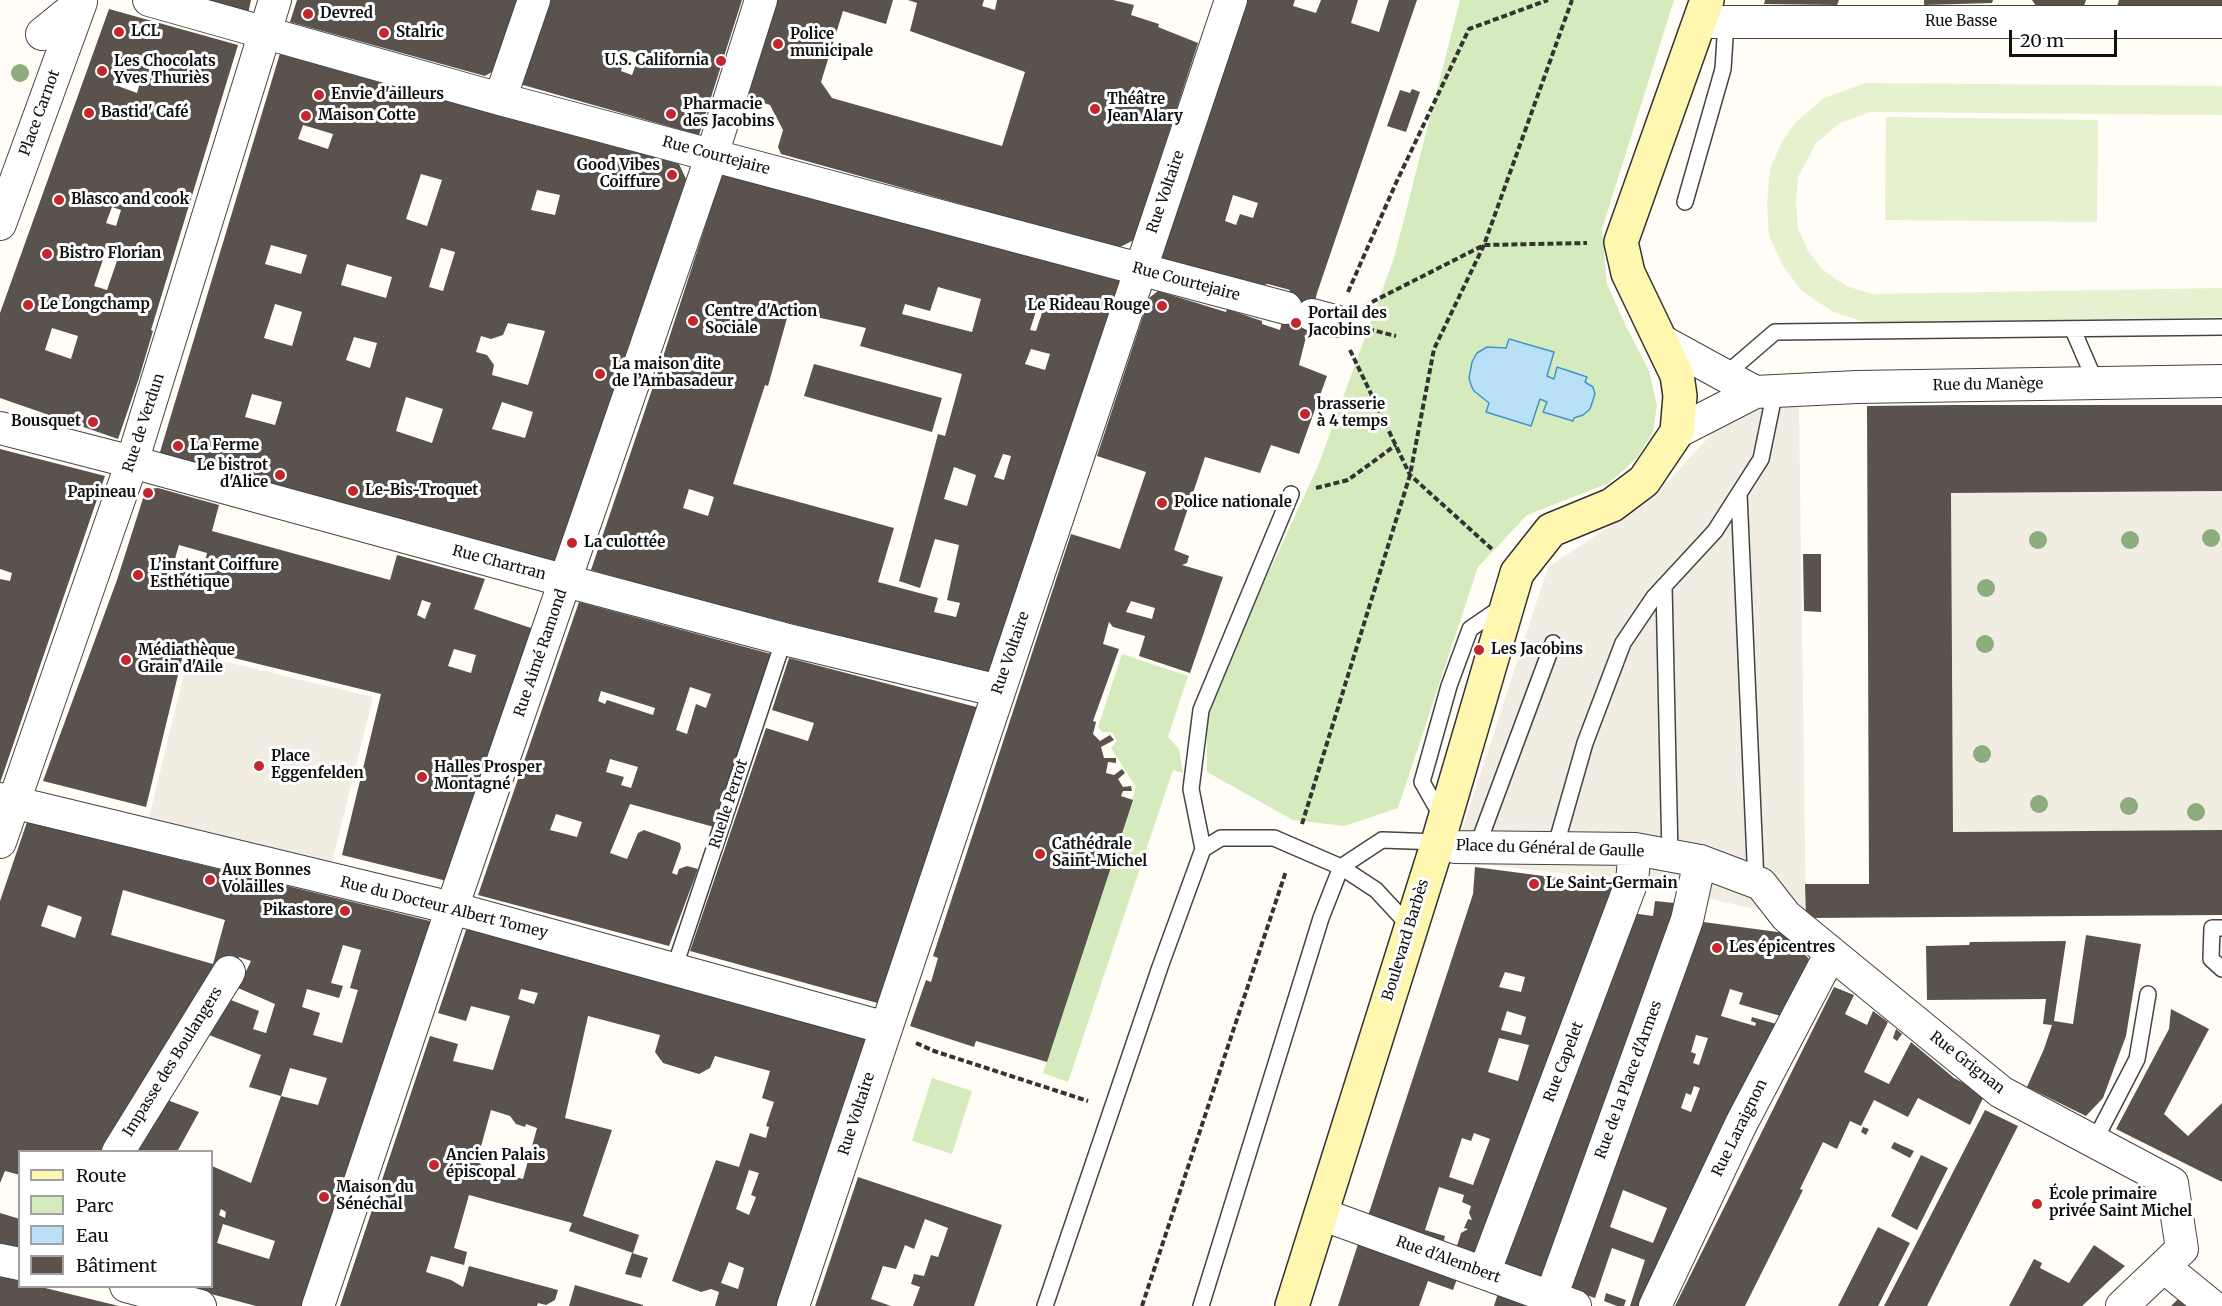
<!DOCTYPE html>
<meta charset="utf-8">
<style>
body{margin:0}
#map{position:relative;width:2222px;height:1306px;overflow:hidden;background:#fffdf5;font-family:Merriweather,serif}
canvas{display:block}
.legend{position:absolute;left:18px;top:1150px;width:195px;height:138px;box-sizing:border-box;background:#fff;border:2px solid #a0a0a0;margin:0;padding:8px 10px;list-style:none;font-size:18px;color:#111}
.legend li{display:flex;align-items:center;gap:12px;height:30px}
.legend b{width:30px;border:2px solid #a0a0a0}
.scale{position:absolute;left:2009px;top:30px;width:108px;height:27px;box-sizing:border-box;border:3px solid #111;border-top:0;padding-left:8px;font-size:18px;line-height:21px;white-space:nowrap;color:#111;-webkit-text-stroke:4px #fff;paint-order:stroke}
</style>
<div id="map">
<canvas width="2222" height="1306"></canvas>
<ul class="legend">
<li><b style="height:8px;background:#fff6b0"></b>Route</li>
<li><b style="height:16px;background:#d5ebbd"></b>Parc</li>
<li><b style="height:16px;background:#b9e0f7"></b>Eau</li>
<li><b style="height:16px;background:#5a524d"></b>Bâtiment</li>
</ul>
<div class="scale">20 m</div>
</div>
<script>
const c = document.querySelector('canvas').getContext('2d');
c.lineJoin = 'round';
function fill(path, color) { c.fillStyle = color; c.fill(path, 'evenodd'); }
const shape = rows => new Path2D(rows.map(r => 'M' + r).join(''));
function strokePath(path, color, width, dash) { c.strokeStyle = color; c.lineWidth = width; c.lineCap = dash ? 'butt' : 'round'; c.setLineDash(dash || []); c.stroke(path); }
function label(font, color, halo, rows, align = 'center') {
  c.font = font + ' Merriweather,serif'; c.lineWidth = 6; c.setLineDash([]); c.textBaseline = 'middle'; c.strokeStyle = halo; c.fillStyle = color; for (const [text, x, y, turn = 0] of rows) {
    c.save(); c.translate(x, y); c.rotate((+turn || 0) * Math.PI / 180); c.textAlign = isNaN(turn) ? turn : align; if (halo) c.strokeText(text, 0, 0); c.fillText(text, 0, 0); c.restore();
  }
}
const green = shape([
 [1460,0,1674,0,1602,229,1607,284,1625,324,1649,371,1657,405,1653,432,1637,458,1609,483,1527,515,1478,567,1398,808,1345,826,1293,820,1207,772,1207,706,1318,466,1394,258],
 [1122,654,1188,676,1168,737,1179,749,1183,773,1173,770,1068,1082,1043,1073,1136,787,1111,748,1117,741,1112,732,1102,732,1098,727],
 [932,1078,972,1091,952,1154,912,1141]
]);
const pitch = shape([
 [1865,83,2222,86,2222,115,1870,112,1840,123,1816,143,1798,177,1796,204,1798,228,1808,251,1822,269,1846,286,1872,294,2222,288,2222,317,1868,323,1833,312,1801,290,1783,266,1769,236,1767,204,1770,169,1782,142,1794,124,1824,98],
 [1886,117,2098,120,2097,222,1885,220]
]);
const plaza = shape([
 [1745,397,1799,406,1806,918,1786,916,1632,881,1452,861,1548,567,1654,497],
 [2222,491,2222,830,1953,832,1951,493],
 [189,653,373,697,328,879,145,834]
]);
const water = shape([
 [1509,339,1554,352,1547,376,1554,379,1557,367,1587,377,1585,382,1593,387,1595,394,1590,409,1583,415,1574,418,1573,421,1543,412,1547,402,1540,399,1531,426,1486,412,1489,403,1474,391,1471,385,1469,378,1472,362,1477,353,1487,347,1506,348,1509,339]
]);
const building = shape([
 [204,0,251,0,248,14],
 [297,0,524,0,500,67,485,76,290,22],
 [546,0,742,0,699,135,516,83],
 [627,50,640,54,632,75,621,71],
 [777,0,893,0,886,24,843,11,821,82,832,98,1002,146,1025,72,910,31,917,3,908,0,984,0,982,6,995,10,997,0,1113,0,1134,5,1131,15,1159,24,1158,27,1198,43,1134,240,1118,248,781,154,778,147,783,130,770,105,750,98,748,93],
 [1247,0,1295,0,1293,6,1316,13,1321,0,1358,0,1351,23,1379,32,1389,0,1417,0,1317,293,1299,365,1327,376,1299,454,1271,445,1260,473,1205,457,1174,550,1189,556,1187,563,1182,565,1223,577,1190,673,1139,656,1145,636,1113,627,1109,622,1103,644,1119,649,1093,721,1096,722,1093,734,1100,741,1110,735,1114,740,1101,747,1104,758,1116,758,1116,763,1108,762,1106,773,1114,775,1122,769,1125,773,1118,779,1123,787,1131,786,1132,791,1123,791,1121,796,1133,800,1047,1062,976,1041,974,1047,910,1026,926,980,931,982,938,958,933,956,1071,534,1120,549,1146,472,1097,456,1149,298,1158,291,1226,312,1227,309,1262,321,1262,324,1280,330,1290,290,1268,284,1264,285,1262,289,1161,260],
 [1233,195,1258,203,1253,218,1240,214,1236,225,1225,221],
 [1131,601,1155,608,1152,619,1126,612],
 [1765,0,1839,0,1837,5,1764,4],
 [1924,0,1993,0,1992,3,1924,5],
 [2032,0,2086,0,2084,6,2036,6],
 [2119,0,2222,0,2222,6,2117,6],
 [109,9,238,45,151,330,153,331,139,378,118,439,0,398,0,313],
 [123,73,141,79,137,93,118,86],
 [112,207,121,210,116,226,106,223],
 [108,245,121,249,107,290,94,286],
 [52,328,78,336,71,359,45,350],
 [281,50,679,164,686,179,557,561,553,563,454,533,162,454,160,452],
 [303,125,333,134,328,149,298,139],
 [421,174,442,180,427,226,406,219],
 [537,190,560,195,555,215,531,210],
 [271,245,307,255,301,274,265,264],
 [441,248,455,252,443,291,429,287],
 [347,264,392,277,386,298,341,285],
 [275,304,302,312,292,346,264,338],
 [508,323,545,331,528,385,492,375,494,365,487,355,476,352,481,336,491,339,503,335],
 [354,337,377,343,370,368,346,360],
 [252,394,282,402,275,425,245,417],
 [406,397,443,409,432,443,396,431],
 [502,402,533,412,525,438,492,429],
 [1412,89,1420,92,1406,132,1387,126,1400,90,1410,93],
 [722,174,1120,281,991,674,691,598,591,570,663,357],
 [938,287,981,299,972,332,902,314,905,304,930,311],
 [789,311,866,328,860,346,962,374,945,436,938,434,899,581,920,588,935,539,959,545,947,600,960,603,956,617,934,612,938,598,878,582,894,528,733,484,765,385,768,386],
 [1036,311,1042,313,1036,331,1030,330],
 [1031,349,1050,354,1045,370,1025,364],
 [1003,454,1011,456,1004,480,994,477],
 [954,467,976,475,967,506,944,499],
 [689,489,714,497,708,516,683,508],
 [814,364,942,398,932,432,804,396],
 [1951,405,2222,405,2222,491,1951,493,1953,832,2222,830,2222,915,1806,918,1805,884,1869,884,1867,406],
 [0,449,105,476,0,783,0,579,10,581,12,573,0,569],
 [158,488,219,505,212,531,390,580,397,555,485,579,474,609,534,629,447,881,342,855,381,694,185,646,146,807,43,781,117,580,145,492,149,489],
 [179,545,207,553,203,569,174,562],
 [422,600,431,603,425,619,417,615],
 [454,649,476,655,471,673,448,666],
 [1803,554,1821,554,1821,612,1804,611],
 [579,602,771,654,714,827,630,804,610,853,627,859,638,833,644,830,680,843,681,848,672,873,677,875,679,869,687,866,698,869,669,946,478,895],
 [690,687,711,694,706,708,696,704,687,734,676,730],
 [601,691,655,708,653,715,607,700,605,704,598,701],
 [610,759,638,767,631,788,621,785,624,777,606,772],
 [556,814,582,822,577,837,550,830],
 [789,658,980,708,881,1004,690,951,766,728,808,741,814,723,772,710],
 [27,822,434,922,302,1306,256,1306,185,1287,212,1287,212,1166,251,1183,281,1096,318,1105,327,1078,290,1068,281,1096,249,1087,261,1055,209,1035,231,1000,259,1011,253,1029,266,1033,275,1004,238,988,251,961,239,957,234,970,105,1152,20,1152,20,1175,5,1171,0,1183,0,901],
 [123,890,225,920,213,964,111,935],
 [48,905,82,917,75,938,41,926],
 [343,945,361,950,350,988,358,990,342,1043,313,1035,320,1013,302,1007,307,989,339,998,343,986,331,983],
 [221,1209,226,1212,225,1218,219,1215],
 [223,1224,275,1241,269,1259,217,1243],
 [1475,867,1589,882,1590,877,1620,881,1478,1256,1456,1249,1461,1233,1468,1229,1464,1228,1468,1219,1472,1220,1469,1213,1471,1206,1462,1202,1464,1195,1439,1187,1425,1230,1445,1236,1443,1244,1367,1219,1473,894],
 [1505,972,1525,977,1521,992,1499,987],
 [1507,1011,1526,1017,1521,1035,1501,1030],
 [1499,1038,1529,1045,1518,1081,1488,1072],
 [1474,1133,1490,1139,1473,1185,1449,1177,1462,1138,1471,1141],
 [1655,901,1675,903,1673,919,1543,1279,1498,1263,1631,913,1653,916],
 [1696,921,1785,933,1809,959,1784,1017,1739,1004,1743,993,1730,989,1721,1016,1755,1026,1756,1023,1751,1021,1752,1017,1780,1025,1645,1306,1630,1306,1645,1260,1612,1248,1595,1298,1566,1288],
 [1696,1035,1708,1038,1699,1065,1693,1063,1696,1054,1691,1052],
 [1694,1086,1700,1088,1691,1112,1681,1108,1686,1093,1691,1095],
 [1623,1190,1667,1208,1653,1243,1610,1227],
 [467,927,870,1035,781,1306,715,1306,719,1292,711,1289,701,1292,672,1281,716,1160,739,1167,750,1133,766,1138,769,1127,766,1126,774,1102,762,1098,770,1071,715,1056,710,1068,699,1074,663,1063,655,1052,660,1035,588,1016,565,1118,612,1130,583,1216,639,1235,633,1253,569,1231,572,1223,469,1195,454,1248,467,1252,464,1265,431,1256,426,1272,451,1280,463,1287,469,1266,558,1290,555,1300,546,1305,538,1303,537,1306,340,1306,430,1036,458,1044,453,1061,493,1070,510,1016,471,1006,466,1021,438,1013],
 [521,989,538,993,534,1004,518,999],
 [491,1110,510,1116,516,1124,525,1127,526,1124,537,1128,523,1179,486,1169,477,1161],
 [749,1170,759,1173,751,1195,756,1197,749,1215,736,1209],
 [729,1262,744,1268,738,1289,721,1283],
 [2086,935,2141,944,2126,1036,2103,1098,2086,1116,2027,1087,2044,1049,2052,1025,2043,1024,2046,999,1927,1000,1926,946,1969,945,1970,942,2066,941,2054,1021,2073,1024],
 [1834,987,1854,995,1845,1014,1867,1025,1873,1011,1888,1022,1864,1072,1889,1084,1911,1042,1954,1078,1985,1094,1970,1125,1918,1098,1908,1117,1874,1100,1861,1126,1850,1121,1837,1149,1823,1142,1800,1189,1803,1190,1745,1306,1675,1306],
 [2171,1009,2209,1029,2164,1114,2188,1136,2222,1103,2222,1182,2116,1129,2169,1029],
 [1896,1029,1902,1034,1897,1041,1893,1038],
 [162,1098,199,1112,177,1152,130,1152],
 [1985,1110,2018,1126,1927,1306,1884,1306],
 [1863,1127,1869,1129,1866,1135,1861,1132],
 [1894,1142,1914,1151,1910,1158,1891,1148],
 [1921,1155,1948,1168,1917,1230,1891,1216],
 [858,1177,1002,1225,974,1306,913,1306,920,1287,911,1284,914,1274,924,1276,931,1255,938,1257,948,1228,925,1219,914,1249,905,1245,896,1269,883,1266,871,1299,891,1306,815,1306],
 [0,1213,20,1219,20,1248,0,1243],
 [1878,1227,1910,1243,1878,1306,1838,1306],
 [1359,1241,1458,1276,1453,1290,1428,1281,1419,1306,1338,1306],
 [2094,1245,2125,1266,2082,1306,2009,1306,2034,1259,2042,1263,2040,1268,2069,1283],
 [632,1253,648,1258,641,1278,625,1274],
 [0,1276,20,1281,20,1286,41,1287,119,1306,0,1306],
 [575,1285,643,1305,643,1306,569,1306],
 [1499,1290,1542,1306,1494,1306],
 [1606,1293,1626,1300,1624,1306,1617,1306,1604,1301],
 [2178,1299,2187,1306,2171,1306]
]);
const path = shape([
 [1348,292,1396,183,1469,29,1548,0],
 [1364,306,1484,245,1587,243],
 [1368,329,1396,336],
 [1350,350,1410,475,1493,550],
 [1316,488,1348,480,1396,445],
 [1302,824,1410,475,1434,349,1484,245,1572,0],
 [916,1043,934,1051,1088,1101],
 [1142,1306,1286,871]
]);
const lane = shape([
 [1685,202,1723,69,1726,22],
 [2073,330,2096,383],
 [1725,375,1775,332,2222,327],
 [1739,494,1756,883],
 [1664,586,1670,856],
 [1442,817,1422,782,1449,686,1470,629,1502,607],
 [1477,847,1553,643],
 [1555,848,1585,743,1623,643,1654,597,1715,531,1761,459,1775,391],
 [1203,849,1221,838,1274,838,1341,867,1376,890,1402,918,1412,922],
 [2222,928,2212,928,2211,959,2222,969],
 [674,969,784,639],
 [2095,1140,2137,1059,2148,994],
 [1045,1306,1160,967,1203,849,1191,789,1201,710,1291,494],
 [1201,1306,1321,918,1341,867,1382,840,1438,842]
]);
const street = shape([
 [149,0,500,99,1286,308],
 [1700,22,2222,22],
 [42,34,80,3],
 [500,99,534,0],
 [0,224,81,2],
 [1312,315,1335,321],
 [1660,340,1755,392],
 [0,428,132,462,566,581,784,639,999,691],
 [1677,432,1755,392,1857,387,2222,381],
 [0,799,452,908,886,1028],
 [0,842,132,462,275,0],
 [1438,842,1455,847,1635,849,1700,861,1761,884,1786,916,2001,1092,2172,1183,2182,1249,2122,1306],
 [118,1152,229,972],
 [1321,1214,1575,1306],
 [0,1260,20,1264],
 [2164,1267,2212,1306],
 [1484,1273,1632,881,1635,849],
 [126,1286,200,1306],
 [1551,1297,1687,920,1700,861],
 [318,1306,452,908,712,155,761,0],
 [793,1306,1231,0],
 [1655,1306,1741,1124,1831,953]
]);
const secondary = shape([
 [1292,1306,1438,842,1517,573,1551,530,1612,505,1644,481,1677,432,1680,396,1677,375,1628,273,1621,242,1707,0]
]);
const trees = [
 [20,73],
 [2211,538],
 [2038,540],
 [2130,540],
 [1986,588],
 [1985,644],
 [1982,754],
 [2039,804],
 [2129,806],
 [2196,812]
];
const markers = [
 [308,14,6,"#c4262e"],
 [119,32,6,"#c4262e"],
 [384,33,6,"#c4262e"],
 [778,44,6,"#c4262e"],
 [721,61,6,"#c4262e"],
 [102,71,6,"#c4262e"],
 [319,95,6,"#c4262e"],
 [1095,109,6,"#c4262e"],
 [89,113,6,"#c4262e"],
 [671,114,6,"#c4262e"],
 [306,116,6,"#c4262e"],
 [672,175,6,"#c4262e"],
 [59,200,6,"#c4262e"],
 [47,254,6,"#c4262e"],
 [28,305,6,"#c4262e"],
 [1162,306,6,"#c4262e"],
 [693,321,6,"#c4262e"],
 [1296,323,6,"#c4262e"],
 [600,374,6,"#c4262e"],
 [1305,414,6,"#c4262e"],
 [93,422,6,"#c4262e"],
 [178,446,6,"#c4262e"],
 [280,475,6,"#c4262e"],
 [353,491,6,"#c4262e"],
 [148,493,6,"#c4262e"],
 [1162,503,6,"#c4262e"],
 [572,543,6,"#c4262e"],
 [138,575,6,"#c4262e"],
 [1479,650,6,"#c4262e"],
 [126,660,6,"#c4262e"],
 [259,766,6,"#c4262e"],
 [422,777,6,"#c4262e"],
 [1040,854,6,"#c4262e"],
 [210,880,6,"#c4262e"],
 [1534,884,6,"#c4262e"],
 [345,911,6,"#c4262e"],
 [1717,948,6,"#c4262e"],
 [434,1165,6,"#c4262e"],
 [324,1197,6,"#c4262e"],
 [2037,1204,6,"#c4262e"]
];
const poiNames = [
 ["Devred",320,14],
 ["LCL",131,32],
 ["Stalric",396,33],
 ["Police",790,35],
 ["municipale",790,52],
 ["U.S. California",709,61,"right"],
 ["Les Chocolats",114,62],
 ["Yves Thuriès",114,79],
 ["Envie d'ailleurs",331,95],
 ["Théâtre",1107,100],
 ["Jean Alary",1107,117],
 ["Pharmacie",683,105],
 ["des Jacobins",683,122],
 ["Bastid' Café",101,113],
 ["Maison Cotte",318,116],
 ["Good Vibes",660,166,"right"],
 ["Coiffure",660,183,"right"],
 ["Blasco and cook",71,200],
 ["Bistro Florian",59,254],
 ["Le Longchamp",40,305],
 ["Le Rideau Rouge",1150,306,"right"],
 ["Centre d'Action",705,312],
 ["Sociale",705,329],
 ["Portail des",1308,314],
 ["Jacobins",1308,331],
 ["La maison dite",612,365],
 ["de l’Ambasadeur",612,382],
 ["brasserie",1317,405],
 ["à 4 temps",1317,422],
 ["Bousquet",81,422,"right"],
 ["La Ferme",190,446],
 ["Le bistrot",268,466,"right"],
 ["d'Alice",268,483,"right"],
 ["Le-Bis-Troquet",365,491],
 ["Papineau",136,493,"right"],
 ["Police nationale",1174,503],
 ["La culottée",584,543],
 ["L’instant Coiffure",150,566],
 ["Esthétique",150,583],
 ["Les Jacobins",1491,650],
 ["Médiathèque",138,651],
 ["Grain d'Aile",138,668],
 ["Place",271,757],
 ["Eggenfelden",271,774],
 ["Halles Prosper",434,768],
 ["Montagné",434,785],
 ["Cathédrale",1052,845],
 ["Saint-Michel",1052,862],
 ["Aux Bonnes",222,871],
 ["Volailles",222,888],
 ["Le Saint-Germain",1546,884],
 ["Pikastore",333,911,"right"],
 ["Les épicentres",1729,948],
 ["Ancien Palais",446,1156],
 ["épiscopal",446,1173],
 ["Maison du",336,1188],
 ["Sénéchal",336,1205],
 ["École primaire",2049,1195],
 ["privée Saint Michel",2049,1212]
];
const streetNames = [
 ["Rue Basse",1961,22],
 ["Place Carnot",40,113,-70],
 ["Rue Courtejaire",716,156,15],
 ["Rue Voltaire",1166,192,-71],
 ["Rue Courtejaire",1186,282,15],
 ["Rue du Manège",1988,385,-1],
 ["Rue de Verdun",144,423,-72],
 ["Rue Chartran",499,563,15],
 ["Rue Aimé Ramond",541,653,-71],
 ["Rue Voltaire",1011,653,-71],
 ["Ruelle Perrot",729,804,-72],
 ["Place du Général de Gaulle",1550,849,2],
 ["Rue du Docteur Albert Tomey",444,908,14],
 ["Boulevard Barbès",1406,940,-73],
 ["Impasse des Boulangers",173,1062,-58],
 ["Rue Capelet",1564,1062,-69],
 ["Rue Grignan",1967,1063,38],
 ["Rue de la Place d'Armes",1629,1080,-70],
 ["Rue Voltaire",857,1114,-72],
 ["Rue Laraignon",1740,1128,-64],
 ["Rue d'Alembert",1448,1260,20]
];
fill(green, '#d5ebbd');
fill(pitch, '#e6f2cf');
fill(plaza, '#f1ede2');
fill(water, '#b9e0f7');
strokePath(water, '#3f96cf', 1.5);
fill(building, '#5a524d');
strokePath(lane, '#444', 18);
strokePath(street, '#444', 34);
strokePath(secondary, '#333', 36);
strokePath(path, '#333', 4, [6, 3]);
strokePath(lane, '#fff', 15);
strokePath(street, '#fff', 32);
strokePath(secondary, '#fff6b0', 33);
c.fillStyle = '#8dad7f';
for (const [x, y] of trees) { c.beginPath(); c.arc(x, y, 9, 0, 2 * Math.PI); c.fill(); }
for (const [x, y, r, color] of markers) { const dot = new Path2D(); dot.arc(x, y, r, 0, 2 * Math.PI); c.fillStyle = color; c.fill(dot); strokePath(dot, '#fff', 2); }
label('bold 15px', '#111', '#fff', poiNames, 'left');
label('15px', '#111', '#fff', streetNames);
</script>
